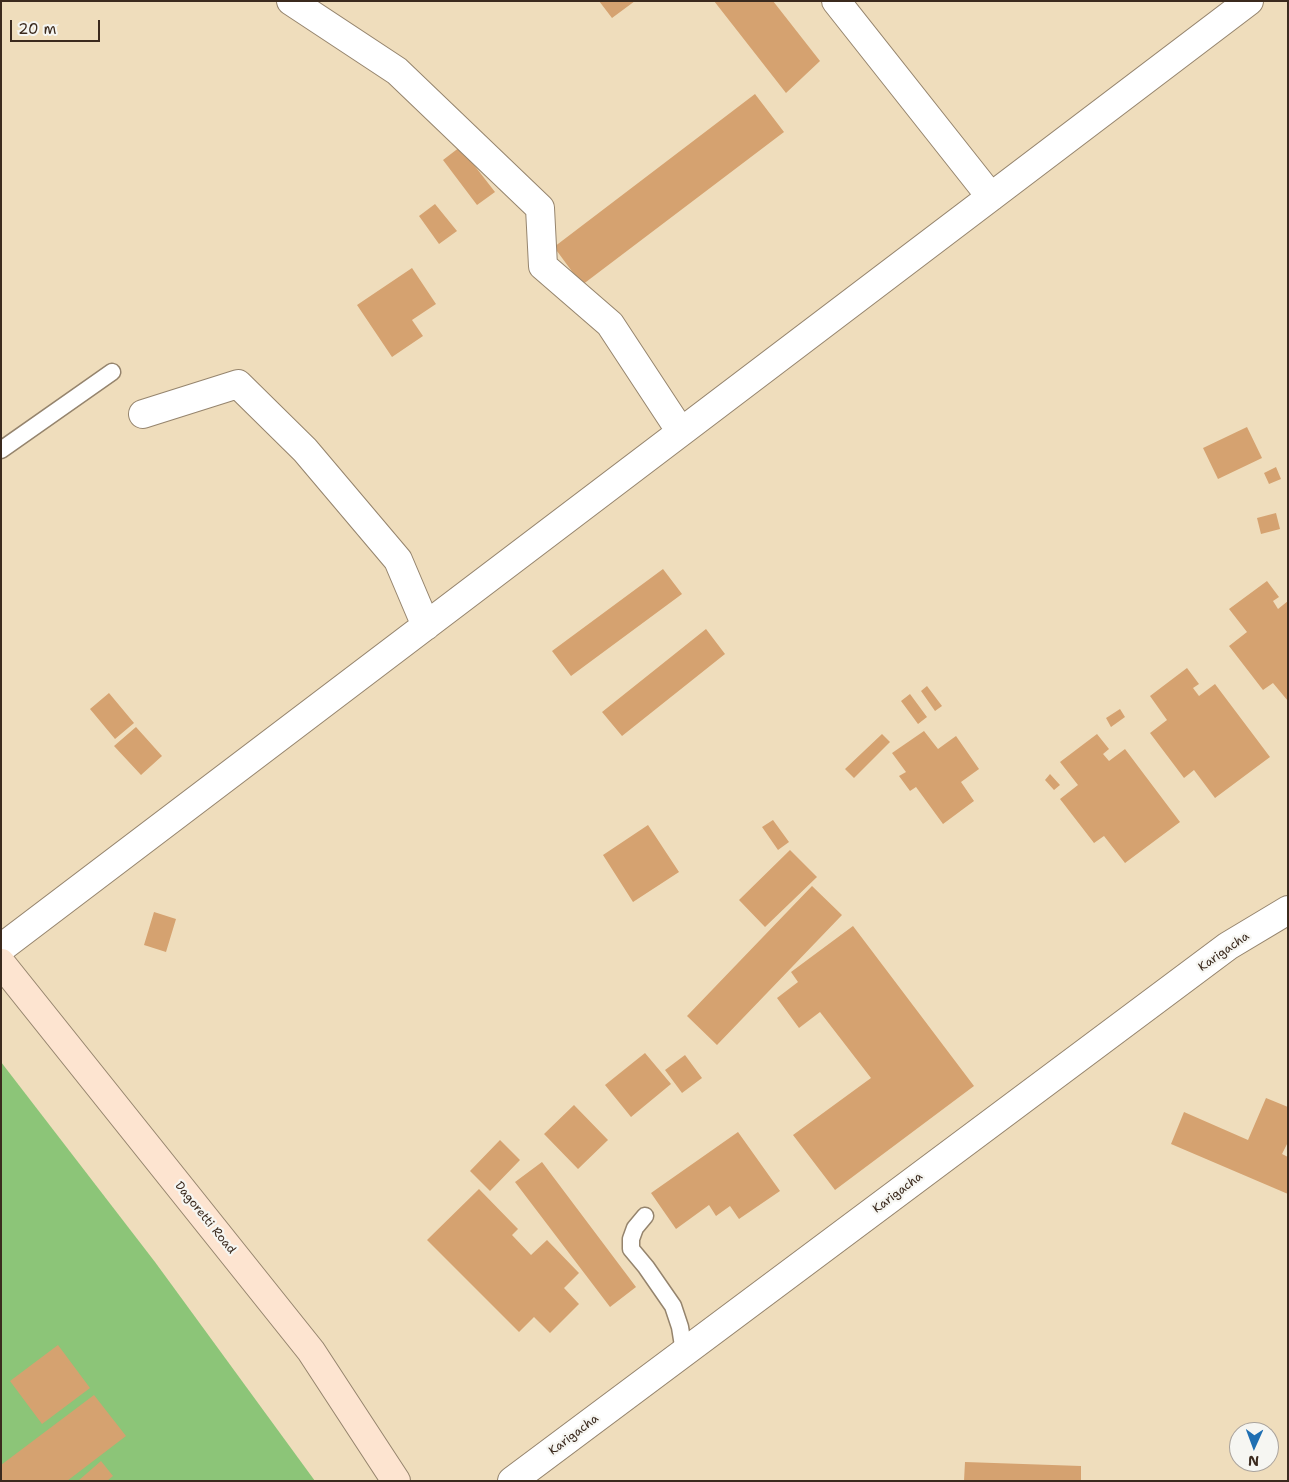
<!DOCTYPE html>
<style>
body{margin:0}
#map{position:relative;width:1289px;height:1482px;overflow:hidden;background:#efddbc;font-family:"Shantell Sans",sans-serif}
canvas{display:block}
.frame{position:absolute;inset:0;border:2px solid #3b2a1e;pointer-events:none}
.north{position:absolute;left:1229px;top:1422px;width:50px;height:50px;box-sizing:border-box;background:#f6f6f2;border:1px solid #aba49d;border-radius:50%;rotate:182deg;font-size:14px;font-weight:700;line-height:20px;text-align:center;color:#3b2a1e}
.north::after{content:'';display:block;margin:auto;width:18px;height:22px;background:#1f6fb2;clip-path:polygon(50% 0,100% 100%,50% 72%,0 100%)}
.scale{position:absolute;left:10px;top:20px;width:90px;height:22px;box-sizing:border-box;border:2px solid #3b2a1e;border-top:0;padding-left:6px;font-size:15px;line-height:18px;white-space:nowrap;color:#3b2a1e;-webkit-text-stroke:4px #f6f6f2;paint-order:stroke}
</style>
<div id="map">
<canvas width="1289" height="1482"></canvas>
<div class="frame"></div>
<div class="north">N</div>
<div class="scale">20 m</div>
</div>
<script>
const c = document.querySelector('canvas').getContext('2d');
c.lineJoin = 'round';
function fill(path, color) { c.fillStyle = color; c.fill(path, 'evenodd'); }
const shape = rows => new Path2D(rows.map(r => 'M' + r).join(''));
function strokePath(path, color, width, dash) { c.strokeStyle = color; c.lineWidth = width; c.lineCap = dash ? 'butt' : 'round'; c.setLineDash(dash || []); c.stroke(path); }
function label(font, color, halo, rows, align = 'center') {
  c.font = font + ' "Shantell Sans",sans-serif'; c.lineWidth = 4.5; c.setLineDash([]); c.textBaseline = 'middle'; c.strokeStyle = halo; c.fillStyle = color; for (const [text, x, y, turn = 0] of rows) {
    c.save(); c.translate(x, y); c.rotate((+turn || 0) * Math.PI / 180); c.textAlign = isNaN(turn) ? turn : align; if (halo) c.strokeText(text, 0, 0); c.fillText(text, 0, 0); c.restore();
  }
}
const green = shape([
 [1,1062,155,1262,315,1481,1,1481]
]);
const building = shape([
 [599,1,635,1,612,18],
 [714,1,773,1,820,61,786,93],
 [755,94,784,132,582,285,554,247],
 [460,147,495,192,477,205,443,160],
 [435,204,457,231,439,244,419,216],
 [412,268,436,304,412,320,423,336,392,357,357,305],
 [1247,427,1262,458,1218,479,1203,448],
 [1276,467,1281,479,1269,484,1264,473],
 [1276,513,1280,529,1261,534,1257,518],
 [663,569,682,594,571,676,552,651],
 [1267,581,1279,597,1273,601,1278,609,1288,601,1288,701,1273,683,1263,690,1229,646,1247,632,1229,609],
 [706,629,725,654,622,736,602,712],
 [1187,668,1199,684,1193,688,1199,696,1215,684,1270,757,1215,798,1194,770,1184,778,1150,733,1167,720,1150,696],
 [927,686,942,706,935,711,921,691],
 [109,693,134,723,115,739,90,709],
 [910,694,927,717,918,724,901,701],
 [1120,709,1125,717,1111,727,1106,718],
 [136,727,162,756,141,775,114,746],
 [924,731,938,749,956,736,979,769,961,782,974,801,943,824,916,787,910,791,899,776,906,772,892,753],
 [882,734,890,742,854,778,845,769],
 [1097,734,1109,749,1103,754,1109,761,1125,749,1180,822,1125,863,1104,836,1094,843,1060,799,1078,785,1060,762],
 [1050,774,1060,785,1054,790,1045,780],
 [773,820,789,842,778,850,762,827],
 [648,825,679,872,633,902,603,855],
 [790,850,817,877,765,927,739,900],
 [812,886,842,915,717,1045,687,1016],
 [154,912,176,919,166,952,144,945],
 [853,926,974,1086,835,1190,793,1135,871,1078,820,1012,799,1028,777,998,798,982,791,972],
 [645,1053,671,1084,631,1117,605,1085],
 [685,1055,702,1078,682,1093,665,1070],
 [1266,1098,1288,1107,1288,1142,1282,1154,1288,1157,1288,1194,1171,1144,1184,1112,1248,1140],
 [574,1105,608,1140,578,1169,544,1134],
 [738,1132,780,1191,739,1219,730,1206,716,1216,709,1205,676,1229,651,1193],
 [500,1140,520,1160,490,1191,470,1171],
 [542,1162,636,1287,610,1307,515,1182],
 [479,1189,518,1229,512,1235,531,1255,547,1240,579,1273,564,1288,579,1304,550,1333,534,1317,519,1332,427,1240],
 [58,1345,90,1388,42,1424,10,1381],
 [94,1395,126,1436,67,1481,1,1481,1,1465],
 [101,1461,113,1476,107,1481,78,1481],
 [965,1462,1081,1466,1081,1481,964,1481]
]);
const service = shape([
 [1,450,112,372],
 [645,1216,635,1228,631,1239,631,1249,646,1267,673,1306,680,1327,684,1352]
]);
const minor = shape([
 [291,1,397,71,540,208,543,266,610,324,681,432],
 [836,1,991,197],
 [143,414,238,384,305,450,398,560,426,626],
 [1,948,1249,1],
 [512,1481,1228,946,1288,910]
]);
const secondary = shape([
 [1,963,311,1351,396,1481]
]);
const streetNames = [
 ["Karigacha",1224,952,-35],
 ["Karigacha",898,1193,-37],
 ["Dagoretti Road",205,1218,51],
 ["Karigacha",574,1435,-37]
];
fill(green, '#8cc578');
fill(building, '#d5a270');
strokePath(service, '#95846d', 19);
strokePath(minor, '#95846d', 30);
strokePath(secondary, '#95846d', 30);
strokePath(service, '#fff', 16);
strokePath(minor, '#fff', 28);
strokePath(secondary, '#fde4d0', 28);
label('12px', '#3b2a1e', '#f6f6f2', streetNames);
</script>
